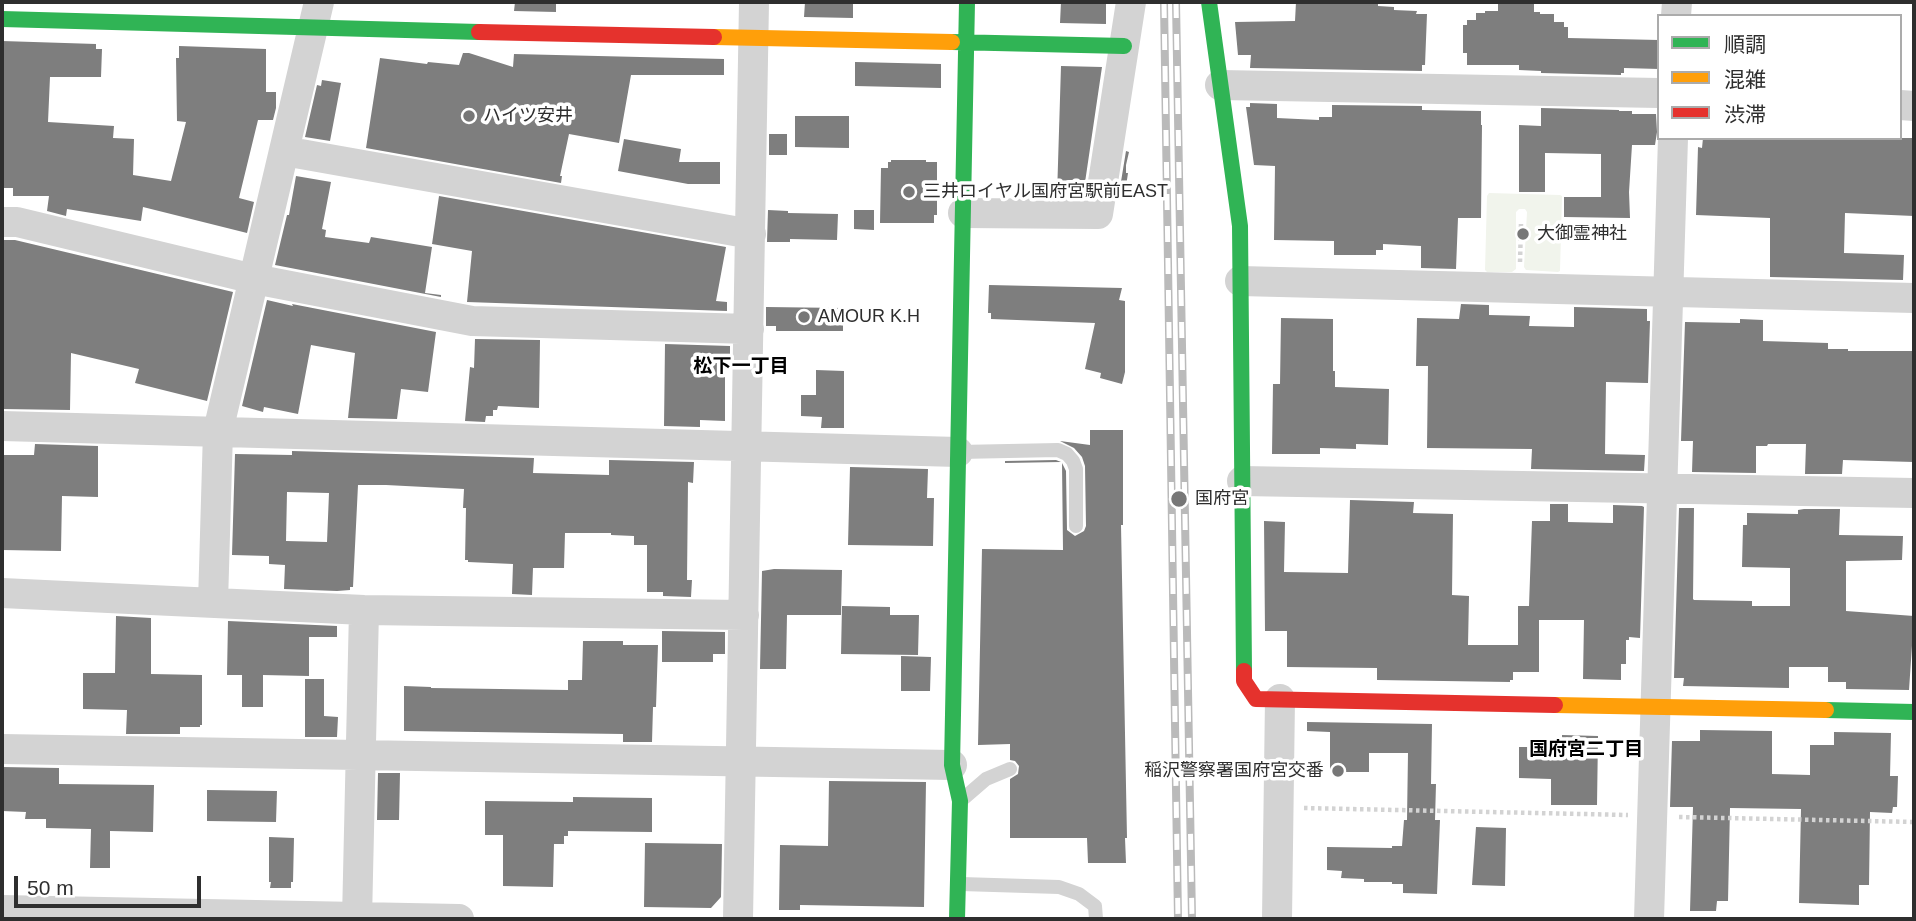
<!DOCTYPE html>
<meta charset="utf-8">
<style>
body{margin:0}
#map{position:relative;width:1916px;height:921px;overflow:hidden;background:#fff;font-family:Arial,"Noto Sans JP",sans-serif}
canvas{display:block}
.frame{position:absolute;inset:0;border:4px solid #2e2e2e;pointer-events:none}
.legend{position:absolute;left:1657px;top:14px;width:245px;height:126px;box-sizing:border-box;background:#fff;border:2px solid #ababab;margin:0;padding:9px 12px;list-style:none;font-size:21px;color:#2e2e2e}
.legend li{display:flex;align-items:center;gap:14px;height:35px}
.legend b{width:35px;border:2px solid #ababab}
.scale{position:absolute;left:14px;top:876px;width:187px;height:32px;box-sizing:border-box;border:4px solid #2e2e2e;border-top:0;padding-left:9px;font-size:21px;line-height:24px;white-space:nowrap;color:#2e2e2e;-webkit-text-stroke:5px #fff;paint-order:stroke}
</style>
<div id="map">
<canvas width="1916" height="921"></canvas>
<div class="frame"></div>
<ul class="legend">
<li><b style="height:9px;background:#30b455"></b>順調</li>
<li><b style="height:9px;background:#ff9f0a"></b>混雑</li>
<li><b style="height:9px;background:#e5322d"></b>渋滞</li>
</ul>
<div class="scale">50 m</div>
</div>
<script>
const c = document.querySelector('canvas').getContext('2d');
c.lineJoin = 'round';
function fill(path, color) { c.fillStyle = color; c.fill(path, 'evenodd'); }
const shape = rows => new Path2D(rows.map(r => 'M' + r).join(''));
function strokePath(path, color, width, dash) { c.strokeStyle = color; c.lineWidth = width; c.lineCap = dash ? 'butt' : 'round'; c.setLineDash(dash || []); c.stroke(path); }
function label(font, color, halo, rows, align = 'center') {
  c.font = font + ' Arial,"Noto Sans JP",sans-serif'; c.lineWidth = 7; c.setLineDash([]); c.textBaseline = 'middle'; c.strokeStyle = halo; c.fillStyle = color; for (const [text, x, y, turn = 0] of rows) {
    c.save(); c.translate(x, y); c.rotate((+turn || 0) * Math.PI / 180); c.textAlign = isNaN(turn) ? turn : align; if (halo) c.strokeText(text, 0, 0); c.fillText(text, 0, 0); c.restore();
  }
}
const green = shape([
 [1489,193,1560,195,1562,196,1560,271,1558,272,1526,270,1524,267,1527,212,1525,209,1519,209,1516,212,1516,269,1512,272,1487,272,1485,270,1487,196]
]);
const building = shape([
 [515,2,556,2,556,12,514,11],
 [805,2,853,2,853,18,804,17],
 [1061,2,1106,2,1106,24,1060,23],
 [1296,2,1378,2,1378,6,1394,7,1394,10,1417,11,1416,14,1427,14,1425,65,1422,65,1422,71,1250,68,1251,55,1238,55,1235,22,1295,21],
 [1498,2,1534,2,1534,12,1540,12,1540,14,1554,14,1554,22,1564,22,1564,27,1568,27,1568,38,1659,40,1659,69,1624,68,1624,73,1621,73,1621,75,1541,73,1541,71,1519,70,1519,65,1467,65,1467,53,1463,53,1463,25,1467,25,1467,20,1476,20,1476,13,1485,13,1485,11,1498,11],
 [2,41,96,44,96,49,102,49,101,77,50,77,48,122,114,126,113,138,134,139,133,175,171,181,186,122,177,121,176,58,179,58,179,46,266,49,266,92,276,92,276,108,273,120,258,120,239,198,254,202,247,233,143,207,141,221,67,209,66,216,47,211,49,196,13,196,13,188,2,188],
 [463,53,469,53,513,67,514,54,724,59,724,75,631,75,619,143,569,134,560,176,562,176,561,183,366,148,380,58,427,64,428,62,459,65],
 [855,62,941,64,941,88,855,86],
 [1061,66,1102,67,1083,196,1057,196],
 [322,80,341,83,330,141,305,137,317,85,321,86],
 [1250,103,1277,104,1277,118,1319,120,1319,117,1332,117,1332,105,1422,106,1422,110,1481,111,1481,125,1482,125,1481,218,1458,218,1456,269,1421,268,1421,246,1383,244,1383,250,1376,250,1376,255,1334,255,1334,241,1274,240,1275,166,1254,165,1246,107,1250,107],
 [1541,108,1619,110,1619,111,1632,111,1632,114,1656,114,1657,132,1655,145,1632,145,1629,192,1630,218,1564,217,1564,197,1601,197,1601,154,1545,153,1545,192,1519,192,1519,125,1541,126],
 [795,116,849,116,849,148,795,147],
 [769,134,787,134,787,155,769,155],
 [1703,138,1914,138,1914,216,1845,213,1844,253,1904,255,1903,280,1770,277,1770,218,1696,215,1698,147,1702,148],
 [624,139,681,149,679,162,720,162,720,184,688,184,618,171],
 [1126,151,1129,152,1126,165,1126,173,1128,173,1124,200,1118,200],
 [891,160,926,160,926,162,937,162,937,215,934,215,934,223,880,223,881,168,888,168,888,162,891,162],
 [296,176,331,182,322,229,326,230,325,237,369,243,371,237,432,247,425,293,441,295,441,297,275,265,287,215,289,215],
 [439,196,726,247,716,301,727,302,727,311,467,302,472,251,432,244],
 [768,210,788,211,788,213,838,214,837,240,790,239,790,242,767,242],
 [854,210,874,210,874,230,854,229],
 [2,240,15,240,233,292,207,401,135,383,139,369,71,353,70,410,2,409],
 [989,285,1122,288,1119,300,1125,301,1125,372,1122,384,1100,378,1101,373,1085,369,1095,323,991,319,991,313,988,313],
 [267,300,293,306,292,304,436,332,428,392,401,389,397,419,348,418,355,353,311,345,298,414,264,407,263,412,242,406],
 [1461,304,1489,305,1489,315,1530,316,1529,326,1574,327,1574,307,1647,309,1647,321,1650,321,1648,383,1606,382,1605,454,1645,455,1644,471,1531,469,1532,449,1427,448,1428,366,1416,366,1417,318,1459,319],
 [766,307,843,308,843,331,776,331,776,326,766,326],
 [1281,318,1333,319,1333,371,1335,371,1335,387,1389,389,1388,445,1356,444,1356,449,1320,448,1320,454,1272,454,1273,384,1280,384],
 [1740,319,1763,320,1763,341,1828,343,1828,349,1848,349,1848,351,1914,351,1914,462,1843,460,1842,474,1805,474,1806,444,1768,444,1767,446,1756,446,1756,473,1692,472,1693,441,1681,441,1685,322,1740,323],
 [475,339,540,340,539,408,498,406,497,410,493,410,493,416,486,416,485,422,465,421,470,367,474,368],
 [665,344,730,346,730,364,725,364,725,421,700,420,700,427,664,426],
 [816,370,844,371,844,428,821,428,822,417,801,416,801,395,816,395],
 [1090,430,1123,430,1123,525,1121,525,1127,838,1125,838,1126,863,1088,863,1087,838,1010,838,1010,779,1018,774,1019,766,1015,761,1010,760,1010,744,978,745,982,549,1063,550,1062,463,1066,471,1067,530,1075,536,1084,531,1086,526,1085,466,1082,457,1074,448,1060,441,1090,445],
 [35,444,98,446,98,497,62,496,61,551,2,550,2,455,34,455],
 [292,451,534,458,533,473,609,475,609,460,694,462,693,483,688,482,687,580,692,580,691,597,663,596,663,592,647,592,647,545,634,545,634,536,611,535,611,533,565,533,564,568,533,568,532,595,512,594,513,564,468,562,468,560,465,560,466,508,463,508,464,489,386,485,358,485,353,587,350,587,350,590,337,591,284,589,285,565,269,564,269,556,232,555,235,454,292,455],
 [287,492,329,493,327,542,286,541],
 [1056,460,1061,462,1005,463,1005,461],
 [850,467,928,469,927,498,934,498,933,546,848,545],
 [1350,500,1414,502,1413,513,1453,514,1452,595,1469,596,1468,645,1518,645,1518,606,1529,606,1532,521,1550,521,1550,504,1568,504,1568,522,1613,523,1613,505,1642,506,1644,507,1640,638,1629,637,1629,640,1626,640,1626,664,1621,664,1621,680,1583,679,1584,620,1539,620,1539,672,1513,672,1513,680,1510,680,1510,682,1377,680,1377,668,1287,667,1287,631,1265,631,1264,521,1285,522,1284,572,1348,573],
 [1679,508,1694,508,1693,599,1694,600,1752,601,1752,606,1790,606,1790,568,1742,567,1743,525,1747,525,1747,513,1798,514,1798,510,1804,509,1840,509,1839,535,1903,536,1902,560,1846,561,1846,611,1914,616,1909,690,1846,689,1846,682,1828,682,1828,667,1789,667,1789,688,1683,686,1684,678,1674,678],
 [774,569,842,570,841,615,787,615,786,669,760,669,762,571],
 [842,606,890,607,890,615,919,615,918,655,841,654],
 [116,616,151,618,151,674,202,675,202,725,200,725,200,727,180,727,180,734,126,734,127,710,83,709,83,673,115,673],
 [228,621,337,626,337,637,309,637,309,676,263,675,263,707,242,707,242,675,227,675],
 [662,631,725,632,725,654,713,654,713,662,662,662],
 [583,641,623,641,623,645,658,645,656,707,653,707,652,742,623,742,623,734,404,731,404,686,431,687,431,688,568,690,568,680,582,680],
 [901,656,931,657,930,691,901,691],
 [305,679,324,679,324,716,338,717,337,737,305,737],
 [1307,722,1432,724,1431,784,1436,784,1435,820,1440,820,1437,894,1403,893,1403,884,1392,884,1392,882,1364,882,1364,879,1341,878,1342,871,1327,870,1327,847,1392,848,1392,846,1402,846,1404,820,1407,820,1408,753,1369,753,1369,772,1330,772,1330,732,1307,731],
 [1700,730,1772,731,1772,774,1810,775,1810,745,1834,745,1834,732,1891,733,1890,776,1898,776,1897,807,1893,807,1892,813,1870,812,1869,885,1859,885,1859,905,1799,903,1801,809,1730,808,1728,901,1717,901,1716,911,1690,911,1693,807,1670,807,1672,741,1700,741],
 [1562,735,1598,736,1597,805,1551,805,1551,779,1519,778,1519,747,1562,747],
 [2,767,59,768,59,784,154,785,153,832,110,831,110,868,90,868,91,829,46,828,46,819,25,819,26,812,2,811],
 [378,773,400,773,399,820,377,820],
 [829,781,926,782,924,907,800,905,800,910,779,910,780,845,828,846],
 [207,790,277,791,276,822,207,821],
 [573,797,652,798,652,832,568,831,568,836,564,836,564,844,554,844,553,887,503,886,503,835,485,835,485,801,573,802],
 [1476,827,1506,828,1505,886,1472,885],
 [269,837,294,838,293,882,291,882,291,888,270,888,271,882,269,882],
 [645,843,722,844,721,897,711,908,644,907]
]);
const path = shape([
 [1520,262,1521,224],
 [1304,808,1628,815],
 [1679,817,1914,822]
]);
const lane = shape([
 [959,452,1058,450,1067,454,1073,461,1076,469,1076,526],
 [964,798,986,779,1010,769],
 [961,884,1059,887,1079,894,1095,906,1096,919]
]);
const street = shape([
 [1676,16,1677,2],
 [1220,85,1659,93],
 [1900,105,1914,106],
 [284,151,751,234],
 [963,213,1098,214,1131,2],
 [2,222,17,222,254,279,472,321,749,329],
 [1240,281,1914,298],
 [2,426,958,452],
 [1242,481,1914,493],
 [2,593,364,610,744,615],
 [213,603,218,431,319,2],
 [2,749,952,765],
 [2,910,459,919],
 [357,919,364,610],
 [738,919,754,2],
 [1277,919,1280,699],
 [1649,919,1673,138]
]);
const fast = shape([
 [1209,2,1240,226,1244,671],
 [2,19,479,32],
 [952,42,1124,46],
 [1826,710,1914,712],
 [957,919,960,801,952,765,967,2]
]);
const slow = shape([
 [714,37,952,42],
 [1555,705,1826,710]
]);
const jam = shape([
 [479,32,714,37],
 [1244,671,1244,681,1256,699,1555,705]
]);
const rail = shape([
 [1164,2,1178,919],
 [1176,2,1192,919]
]);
const markers = [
 [469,116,7,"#777"],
 [909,192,7,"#777"],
 [1523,234,7,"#777"],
 [804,317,7,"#777"],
 [1179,499,9,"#777"],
 [1338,771,7,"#777"]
];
const poiNames = [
 ["ハイツ安井",483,116],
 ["三井ロイヤル国府宮駅前EAST",923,192],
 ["大御霊神社",1537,234],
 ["AMOUR K.H",818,317],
 ["国府宮",1195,499],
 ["稲沢警察署国府宮交番",1324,771,"right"]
];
const neighbourhoodNames = [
 ["松下一丁目",741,367],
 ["国府宮二丁目",1586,750]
];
fill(green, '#f1f4ec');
fill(building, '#7e7e7e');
strokePath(path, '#d3d3d3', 4.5, [3.5, 3.5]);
strokePath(lane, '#d3d3d3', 14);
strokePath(street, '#d3d3d3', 30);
strokePath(fast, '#30b455', 16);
strokePath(slow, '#ff9f0a', 16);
strokePath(jam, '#e5322d', 16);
strokePath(rail, '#bababa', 8);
strokePath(rail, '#fff', 5, [16]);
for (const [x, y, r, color] of markers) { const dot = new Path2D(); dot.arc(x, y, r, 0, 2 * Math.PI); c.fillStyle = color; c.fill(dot); strokePath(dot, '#fff', 2.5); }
label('18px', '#2e2e2e', '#fff', poiNames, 'left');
label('bold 19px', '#000', '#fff', neighbourhoodNames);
</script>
